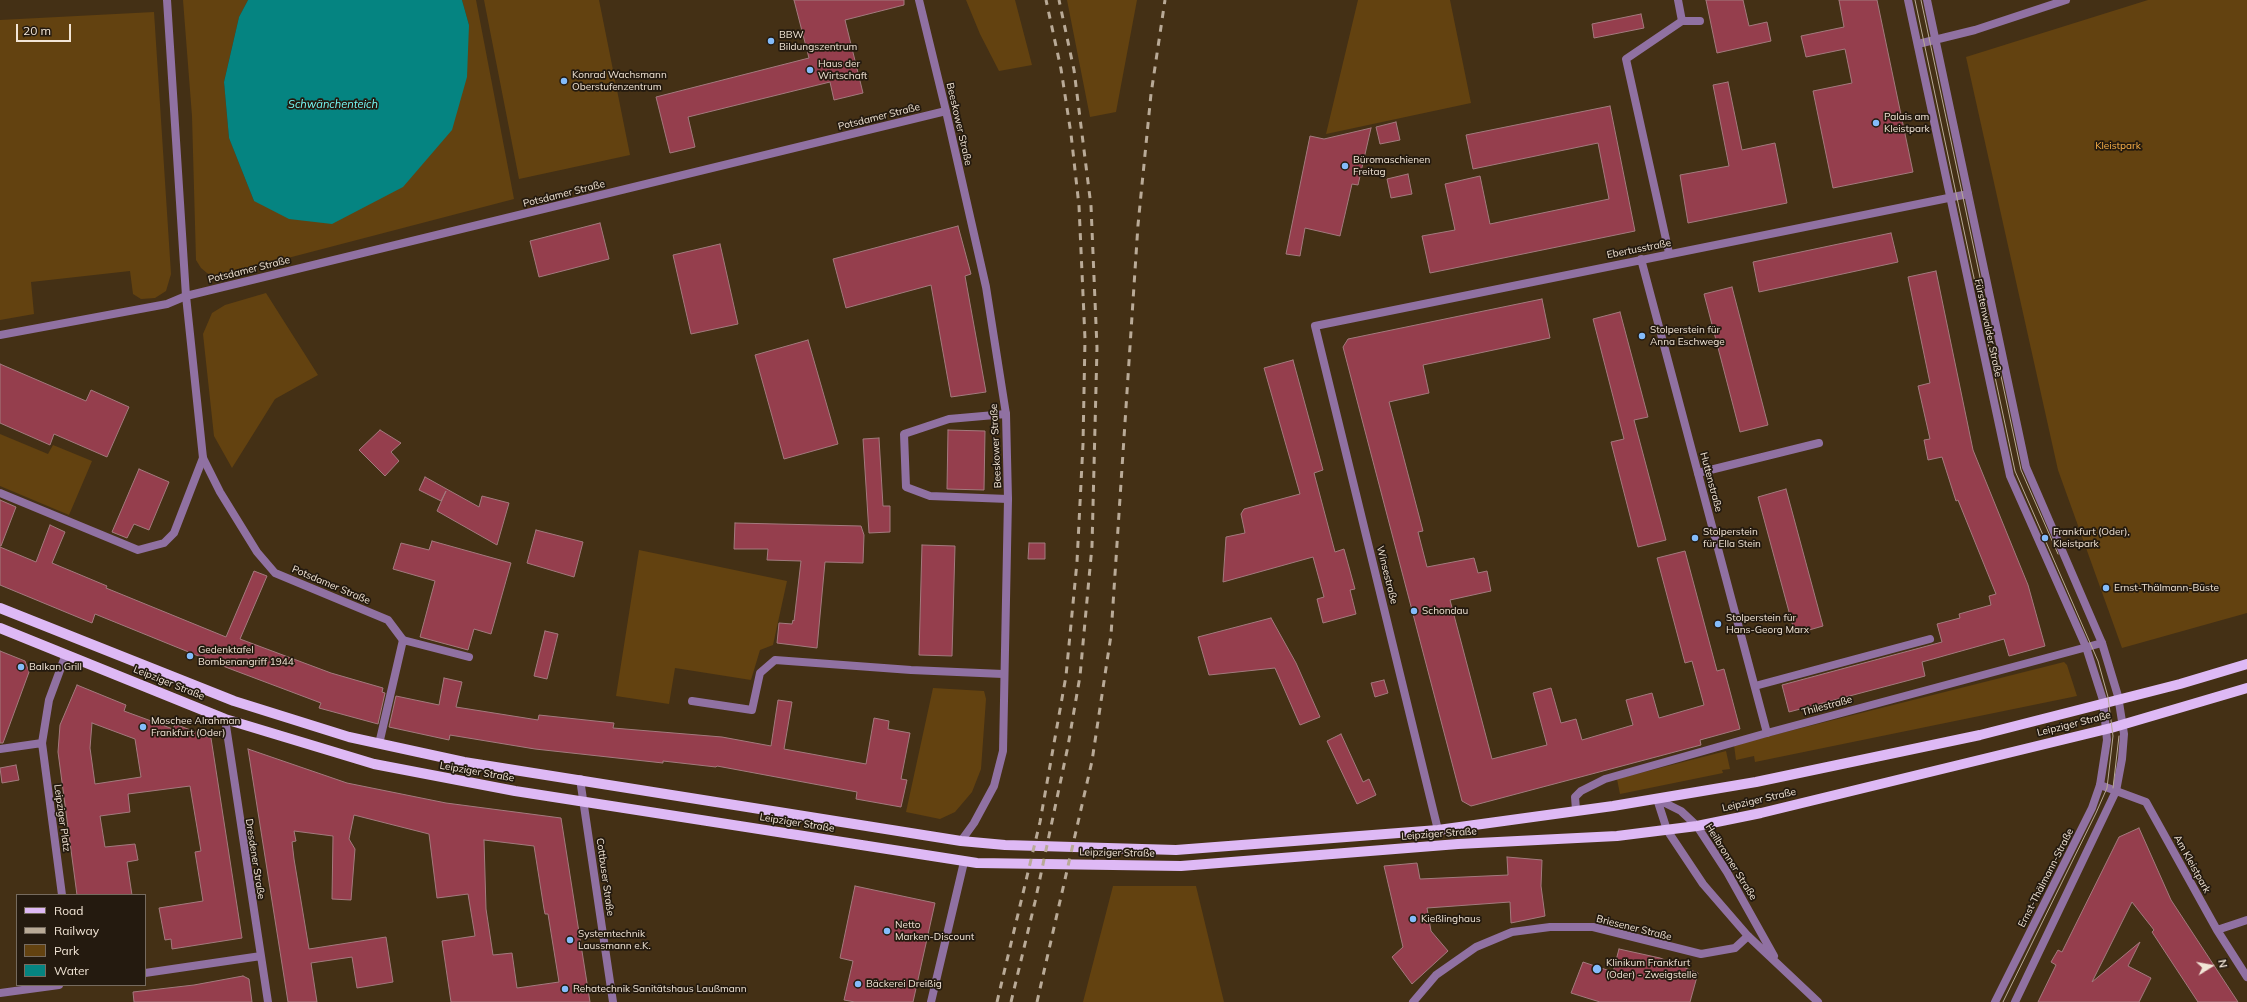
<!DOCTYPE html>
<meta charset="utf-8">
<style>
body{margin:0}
#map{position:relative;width:2247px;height:1002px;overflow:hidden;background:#443015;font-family:Mulish,sans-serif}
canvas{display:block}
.legend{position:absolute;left:16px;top:894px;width:130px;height:92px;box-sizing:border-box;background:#241a0f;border:1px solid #766b5f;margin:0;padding:5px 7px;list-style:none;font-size:12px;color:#f2e5d6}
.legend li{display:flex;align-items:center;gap:8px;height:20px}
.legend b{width:20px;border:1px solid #766b5f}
.north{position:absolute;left:2191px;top:946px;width:40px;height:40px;-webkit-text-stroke:3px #241a0f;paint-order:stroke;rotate:79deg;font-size:11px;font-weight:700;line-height:16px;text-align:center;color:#f2e5d6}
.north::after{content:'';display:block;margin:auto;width:14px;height:18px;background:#f2e5d6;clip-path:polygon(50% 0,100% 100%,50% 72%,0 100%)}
.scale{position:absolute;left:16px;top:24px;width:55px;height:18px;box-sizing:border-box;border:2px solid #f2e5d6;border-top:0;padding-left:5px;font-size:12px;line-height:14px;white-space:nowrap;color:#f2e5d6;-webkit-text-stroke:3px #241a0f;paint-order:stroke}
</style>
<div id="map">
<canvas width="2247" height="1002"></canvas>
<ul class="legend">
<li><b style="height:5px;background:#deb9f5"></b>Road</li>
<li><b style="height:5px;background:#b9aa97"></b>Railway</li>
<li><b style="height:11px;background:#634210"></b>Park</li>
<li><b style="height:11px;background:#058481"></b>Water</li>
</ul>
<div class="north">N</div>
<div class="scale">20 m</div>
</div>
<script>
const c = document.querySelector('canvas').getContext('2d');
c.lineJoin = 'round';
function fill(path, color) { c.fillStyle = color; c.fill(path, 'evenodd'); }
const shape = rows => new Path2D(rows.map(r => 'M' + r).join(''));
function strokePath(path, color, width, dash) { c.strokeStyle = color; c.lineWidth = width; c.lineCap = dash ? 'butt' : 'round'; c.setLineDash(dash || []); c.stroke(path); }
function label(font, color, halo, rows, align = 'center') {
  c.font = font + ' Mulish,sans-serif'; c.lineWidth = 3.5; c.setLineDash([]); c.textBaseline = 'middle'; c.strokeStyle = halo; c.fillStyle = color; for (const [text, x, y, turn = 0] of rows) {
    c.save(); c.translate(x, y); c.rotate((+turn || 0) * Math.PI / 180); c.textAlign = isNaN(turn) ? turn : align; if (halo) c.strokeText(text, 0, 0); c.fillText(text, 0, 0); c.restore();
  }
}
const green = shape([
 [183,0,248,0,239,17,224,82,229,138,254,201,469,25,462,0,476,0,514,199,215,277,207,273,201,268,196,260,192,116],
 [484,0,599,0,630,155,519,179],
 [966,0,1015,0,1032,65,999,71,980,34],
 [1067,0,1137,0,1116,112,1090,117],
 [1358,0,1450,0,1471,103,1326,134],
 [2148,0,2247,0,2247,613,2122,648,2058,470,1966,57],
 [154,12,171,274,166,291,155,298,141,299,133,294,130,271,31,282,34,314,0,320,0,20],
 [266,293,318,375,275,399,232,468,214,436,203,334,212,313,225,305],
 [0,434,48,454,53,445,92,461,69,515,0,486],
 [639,550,787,581,773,645,760,650,751,680,675,668,669,704,616,696],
 [2064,662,2067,665,2077,696,1755,762,1754,756,1736,760,1734,745],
 [933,688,984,691,986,699,981,769,972,792,955,812,940,819,906,812],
 [1726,751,1730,769,1722,770,1723,773,1620,794,1617,779],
 [1113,886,1196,886,1224,1002,1083,1002]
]);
const water = shape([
 [248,0,462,0,469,25,467,77,452,130,403,187,332,224,289,219,254,201,229,138,224,82,239,17]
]);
const building = shape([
 [794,0,904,0,904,5,845,20,863,93,834,100,830,82,688,117,695,147,670,153,656,97,809,58,794,0],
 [1706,0,1743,0,1749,26,1767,22,1771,41,1717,53,1706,0],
 [1839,0,1877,0,1913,172,1833,188,1813,91,1852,83,1845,49,1806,57,1801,36,1844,27,1839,0],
 [1641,14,1644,28,1594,38,1592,24,1641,14],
 [1728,82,1742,150,1775,143,1787,203,1688,223,1680,175,1729,166,1713,85,1728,82],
 [1610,106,1635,231,1430,273,1422,236,1455,230,1445,184,1480,176,1490,224,1609,199,1598,143,1473,169,1466,135,1610,106],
 [1396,122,1400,140,1380,144,1376,127,1396,122],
 [1371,128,1358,185,1352,184,1340,236,1305,228,1300,256,1286,254,1310,136,1324,139,1371,128],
 [1408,174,1412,194,1391,198,1387,179,1408,174],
 [600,223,609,259,539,277,530,241,600,223],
 [958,226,971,274,965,276,986,392,951,397,931,285,846,308,833,259,958,226],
 [1891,233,1898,262,1759,292,1753,262,1891,233],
 [720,244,738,324,691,334,673,255,720,244],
 [1936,271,1973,450,2028,585,2045,646,2009,656,2004,639,1922,662,1925,676,1789,712,1782,685,1942,642,1937,624,1960,618,1959,614,1991,605,1989,596,1996,594,1958,500,1956,501,1942,457,1928,460,1924,440,1930,439,1918,386,1930,383,1908,277,1936,271],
 [1732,287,1768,425,1740,432,1704,294,1732,287],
 [1542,299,1550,338,1423,365,1429,393,1389,402,1423,531,1418,532,1427,567,1474,558,1478,573,1487,571,1491,591,1450,600,1492,759,1547,745,1533,693,1551,688,1561,723,1576,719,1582,740,1633,725,1626,700,1652,693,1659,718,1704,705,1692,661,1685,663,1657,558,1685,551,1717,671,1724,669,1740,729,1700,740,1701,745,1471,806,1462,801,1343,347,1348,339,1542,299],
 [1620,312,1648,417,1634,420,1666,540,1638,547,1611,442,1624,439,1593,319,1620,312],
 [808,340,838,444,784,459,755,355,808,340],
 [1293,360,1323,470,1314,473,1335,552,1344,549,1355,589,1350,590,1356,614,1323,623,1317,599,1324,597,1313,557,1223,582,1226,537,1245,533,1241,514,1244,509,1300,494,1264,368,1293,360],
 [0,364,86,401,91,390,129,407,107,457,54,434,50,445,0,423,0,364],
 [380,430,401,443,391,452,399,461,385,476,359,450,380,430],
 [948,430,985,431,984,490,947,489,948,430],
 [879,438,883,506,890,506,890,532,869,533,863,439,879,438],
 [139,469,169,482,149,530,134,524,127,538,112,532,139,469],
 [425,477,479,507,482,496,509,503,497,545,437,511,446,491,441,501,419,490,425,477],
 [1786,489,1823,626,1795,634,1758,497,1786,489],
 [0,500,16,507,1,546,0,546,0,500],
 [735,523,861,526,864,535,863,563,825,562,817,648,777,643,779,623,792,624,793,620,794,621,801,561,767,560,768,549,734,549,735,523],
 [50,525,65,532,52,563,107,586,106,588,226,637,254,571,267,576,240,639,331,673,383,688,382,692,385,693,378,724,319,708,321,703,228,668,95,614,92,623,0,585,0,547,36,562,50,525],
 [536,530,583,542,574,577,527,563,536,530],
 [432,541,511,563,491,634,474,629,468,650,420,637,435,581,393,569,401,543,429,550,432,541],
 [1029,543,1045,543,1045,559,1028,559,1029,543],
 [922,545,955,546,952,656,919,655,922,545],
 [1271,618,1296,663,1320,717,1300,725,1275,668,1209,675,1198,637,1271,618],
 [545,631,558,634,547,679,534,676,545,631],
 [0,651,25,661,29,672,3,743,0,743,0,651],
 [444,678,462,682,456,707,538,720,539,715,614,723,613,728,722,737,771,746,778,700,792,702,784,749,866,764,874,718,889,721,888,729,910,733,901,779,907,780,901,807,856,799,857,792,717,766,716,767,663,761,663,763,535,749,450,735,449,740,389,727,396,696,439,705,444,678],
 [1384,680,1388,693,1375,697,1371,683,1384,680],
 [77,685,126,705,124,711,173,729,175,724,211,738,242,938,172,949,171,939,165,940,159,908,203,901,195,852,201,851,190,786,128,794,130,812,100,816,105,847,135,844,138,860,127,862,132,895,77,895,58,752,60,725,77,685],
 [92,723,135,739,141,777,95,784,90,748,92,723],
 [1341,734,1363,782,1369,779,1376,795,1357,804,1327,741,1341,734],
 [248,749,347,783,446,803,561,818,590,1002,451,1002,442,941,475,936,468,894,437,898,429,834,354,815,349,839,355,849,351,900,332,899,333,836,294,831,296,841,292,842,294,859,309,949,386,937,393,982,357,988,352,957,311,963,317,1002,288,1002,248,749],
 [484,840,534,846,544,909,545,914,548,914,559,982,517,988,512,953,493,955,486,909,484,840],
 [16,765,19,780,2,783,0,768,16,765],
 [2139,828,2171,900,2238,1002,2198,1002,2152,932,2154,930,2132,902,2092,982,2140,942,2128,966,2151,978,2139,1002,2038,1002,2056,965,2051,962,2058,950,2062,952,2119,837,2139,828],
 [1507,857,1542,860,1541,886,1545,916,1511,923,1510,902,1427,908,1431,931,1448,951,1412,984,1392,957,1403,947,1384,866,1417,863,1420,879,1508,875,1507,857],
 [855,886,935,903,913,1002,855,1002,844,1000,853,961,840,958,855,886],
 [1619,949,1660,958,1698,973,1690,1002,1600,1002,1571,993,1583,962,1613,972,1619,949],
 [243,976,249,979,252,1002,134,1002,133,992,194,985,243,976]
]);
const service = shape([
 [1682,21,1700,21],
 [1669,253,1626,59,1682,21,1678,0],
 [0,335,167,304,186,296],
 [1006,414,949,419,904,434,906,487,930,496,1008,499],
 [1698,473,1819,443],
 [0,493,138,550,164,543,174,533,203,458],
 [1755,686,1930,639],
 [692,701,752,710,760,673,775,660,911,670,1003,674],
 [379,744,403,640,469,657],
 [1576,810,1575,797,1581,791,1605,779,1767,733]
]);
const minor = shape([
 [167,0,186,296,203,458,220,492,257,552,275,573,388,620,403,640],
 [919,0,946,111,986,287,1006,414,1008,499,1003,751,994,786,974,823,961,841],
 [1918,44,1975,30,2066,0],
 [1641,259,1767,733,2102,643],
 [186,296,946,111],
 [225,719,268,1002],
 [0,749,42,743],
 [580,779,613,1002],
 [2100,785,2146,802,2217,930,2247,977],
 [1438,830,1315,326,1968,194],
 [62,895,42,743,49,700,66,654],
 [2217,930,2247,920],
 [145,973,261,956],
 [0,993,59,985],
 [931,1002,964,862],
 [1413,1002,1436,975,1476,947,1512,932,1550,927,1593,927,1701,954,1735,948,1748,936]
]);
const tertiary = shape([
 [1908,0,2010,476,2086,647,2103,700,2107,740,2100,785,2092,808,1995,1002],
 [1927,0,2026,467,2102,643,2118,696,2124,734,2122,759,2116,791,2015,1002],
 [1657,799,1667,830,1703,884,1748,936,1818,1002],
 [1657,799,1681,811,1697,826,1727,872,1774,956]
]);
const primary = shape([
 [0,608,234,701,349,737,464,762,961,841,1005,845,1176,850,1438,830,1613,806,1756,782,1980,735,2180,684,2247,664],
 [0,628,225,719,374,764,515,791,977,863,1181,866,1458,844,1617,836,1697,826,1761,813,2111,728,2247,688]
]);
const tram = shape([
 [1915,0,2015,471,2098,661,2108,697,2113,736,2107,788,2096,813,2003,1002],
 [1921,0,2021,470,2058,554],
 [2113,788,2119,736]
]);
const rail = shape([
 [997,1002,1040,822,1066,676,1077,562,1083,444,1085,339,1079,206,1071,134,1061,69,1046,0],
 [1011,1002,1035,902,1068,746,1080,676,1092,546,1097,348,1091,206,1074,70,1059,0],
 [1037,1002,1092,761,1111,635,1138,225,1151,94,1165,0]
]);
const markers = [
 [771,41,4,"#84bcfb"],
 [810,70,4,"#84bcfb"],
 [564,81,4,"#84bcfb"],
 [1876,123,4,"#84bcfb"],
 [1345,166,4,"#84bcfb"],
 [1642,336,4,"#84bcfb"],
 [1695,538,4,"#84bcfb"],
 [2045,538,4,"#84bcfb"],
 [2106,588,4,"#84bcfb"],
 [1414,611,4,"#84bcfb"],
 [1718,624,4,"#84bcfb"],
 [190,656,4,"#84bcfb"],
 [21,667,4,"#84bcfb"],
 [143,727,4,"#84bcfb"],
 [1413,919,4,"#84bcfb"],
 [887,931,4,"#84bcfb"],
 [570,940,4,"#84bcfb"],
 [1597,969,5,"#84bcfb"],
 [858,984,4,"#84bcfb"],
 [565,989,4,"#84bcfb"]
];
const poiNames = [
 ["BBW",779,35],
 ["Bildungszentrum",779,47],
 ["Haus der",818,64],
 ["Wirtschaft",818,76],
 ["Konrad Wachsmann",572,75],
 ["Oberstufenzentrum",572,87],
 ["Palais am",1884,117],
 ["Kleistpark",1884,129],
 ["Büromaschienen",1353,160],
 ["Freitag",1353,172],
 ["Stolperstein für",1650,330],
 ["Anna Eschwege",1650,342],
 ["Stolperstein",1703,532],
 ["für Ella Stein",1703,544],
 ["Frankfurt (Oder),",2053,532],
 ["Kleistpark",2053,544],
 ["Ernst-Thälmann-Büste",2114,588],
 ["Schondau",1422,611],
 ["Stolperstein für",1726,618],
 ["Hans-Georg Marx",1726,630],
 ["Gedenktafel",198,650],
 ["Bombenangriff 1944",198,662],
 ["Balkan Grill",29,667],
 ["Moschee Alrahman",151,721],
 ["Frankfurt (Oder)",151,733],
 ["Kießlinghaus",1421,919],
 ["Netto",895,925],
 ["Marken-Discount",895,937],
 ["Systemtechnik",578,934],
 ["Laussmann e.K.",578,946],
 ["Klinikum Frankfurt",1606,963],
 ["(Oder) - Zweigstelle",1606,975],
 ["Bäckerei Dreißig",866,984],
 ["Rehatechnik Sanitätshaus Laußmann",573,989]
];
const streetNames = [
 ["Potsdamer Straße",879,117,-14],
 ["Beeskower Straße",959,124,77],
 ["Potsdamer Straße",564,194,-14],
 ["Ebertusstraße",1639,249,-11],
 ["Potsdamer Straße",249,270,-14],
 ["Fürstenwalder Straße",1988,328,78],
 ["Beeskower Straße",996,446,-93],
 ["Huttenstraße",1711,482,75],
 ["Winsestraße",1387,575,76],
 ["Potsdamer Straße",331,585,23],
 ["Leipziger Straße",169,683,22],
 ["Thilestraße",1827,706,-15],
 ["Leipziger Straße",2074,724,-14],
 ["Leipziger Straße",477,772,10],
 ["Leipziger Straße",1759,800,-13],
 ["Leipziger Platz",62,818,82],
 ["Leipziger Straße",797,823,9],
 ["Leipziger Straße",1439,834,-4],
 ["Leipziger Straße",1117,853,1],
 ["Dresdener Straße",255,859,81],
 ["Heilbronner Straße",1731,862,58],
 ["Am Kleistpark",2192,864,61],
 ["Cottbuser Straße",605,877,82],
 ["Ernst-Thälmann-Straße",2046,878,-63],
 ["Briesener Straße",1634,928,14]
];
const parkNames = [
 ["Kleistpark",2118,146]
];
const waterNames = [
 ["Schwänchenteich",333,105]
];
fill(green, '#634210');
fill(water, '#058481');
fill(building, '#953e4d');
strokePath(building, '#a37a7e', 1);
strokePath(service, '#9071a2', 8);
strokePath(minor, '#9071a2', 8);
strokePath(tertiary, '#9071a2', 8);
strokePath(primary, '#deb9f5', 10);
strokePath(tram, '#b9aa97', 1);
strokePath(rail, '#b9aa97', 3, [7, 7]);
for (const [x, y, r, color] of markers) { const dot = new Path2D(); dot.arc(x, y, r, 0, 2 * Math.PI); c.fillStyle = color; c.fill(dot); strokePath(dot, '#241a0f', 1.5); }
label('10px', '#f2e5d6', '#241a0f', poiNames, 'left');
label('10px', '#f2e5d6', '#241a0f', streetNames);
label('10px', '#fdb247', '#241a0f', parkNames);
label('italic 11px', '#75fbf7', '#241a0f', waterNames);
</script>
